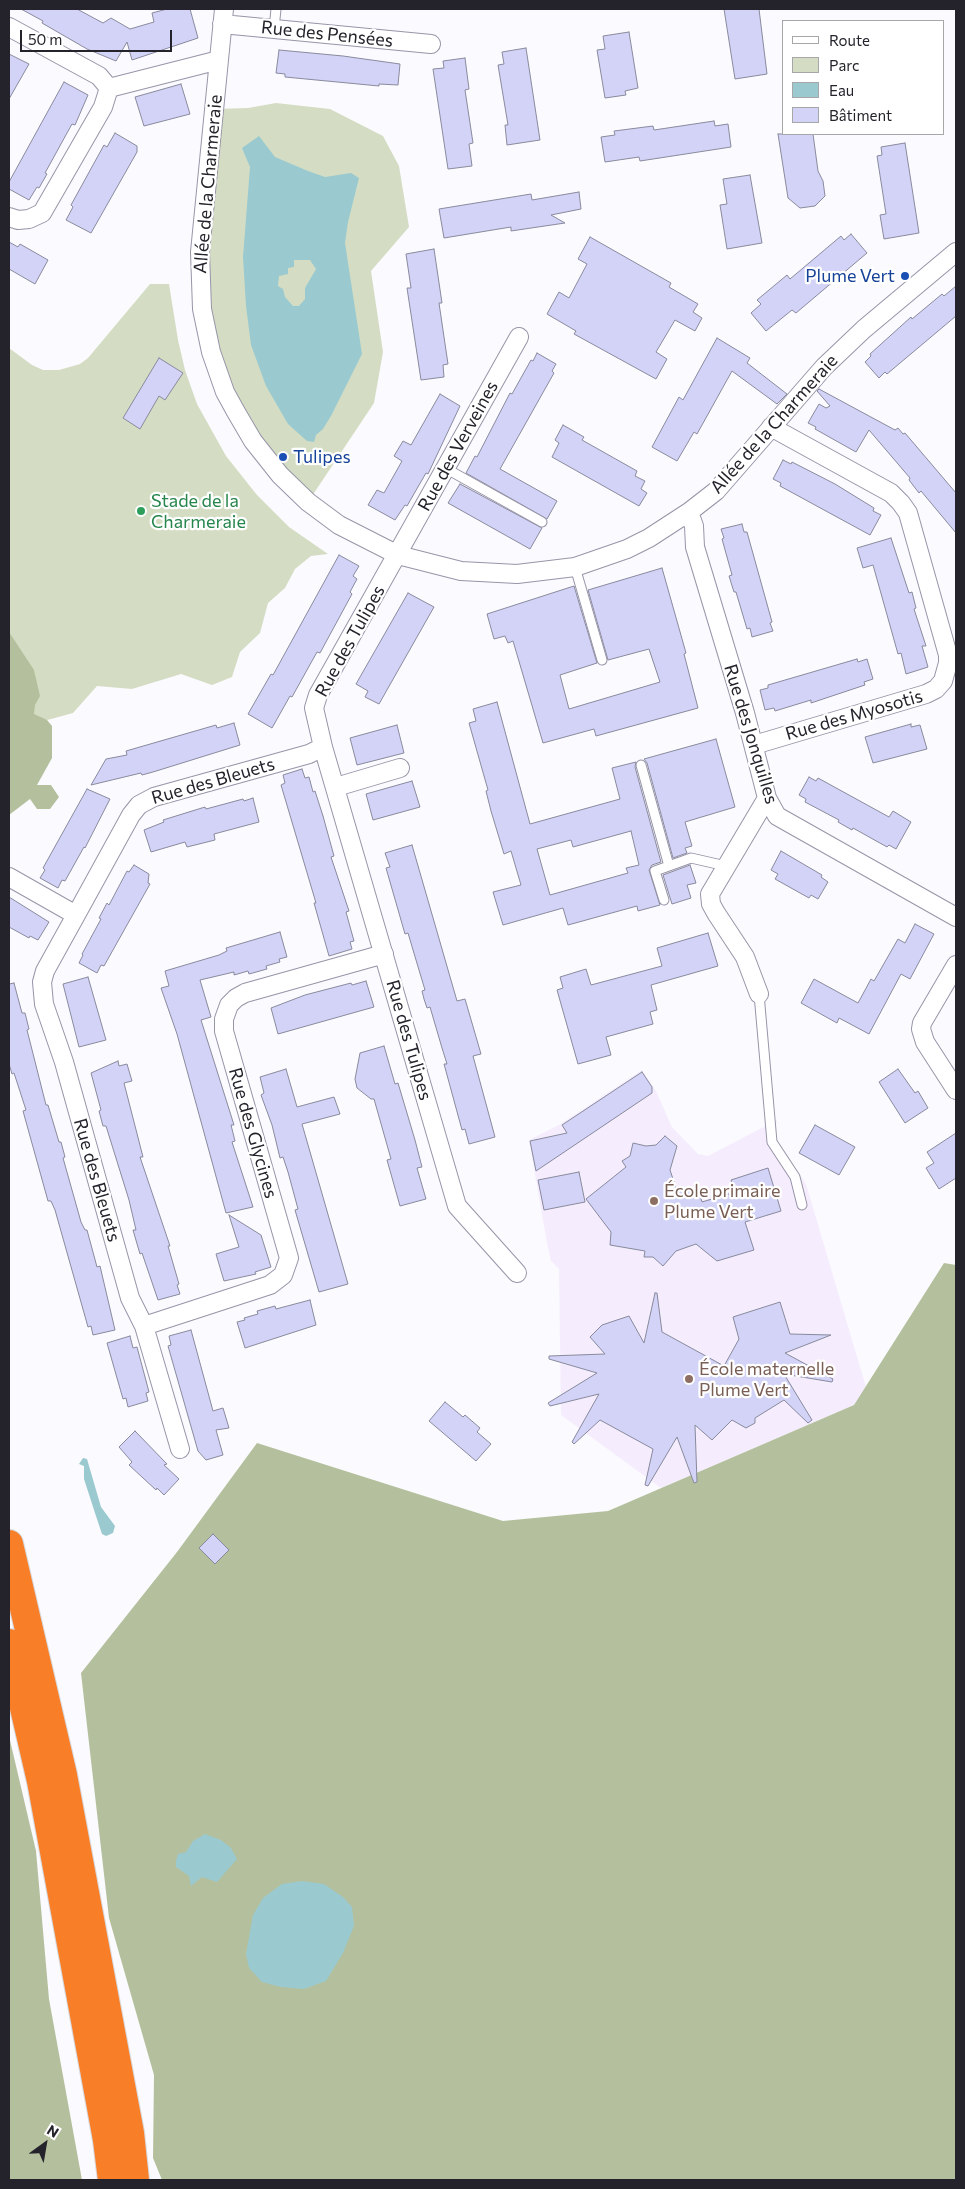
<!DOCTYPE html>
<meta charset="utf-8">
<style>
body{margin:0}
#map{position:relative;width:965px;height:2189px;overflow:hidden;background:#fbfafe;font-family:Commissioner,sans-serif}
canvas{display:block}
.frame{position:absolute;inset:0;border:10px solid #24232b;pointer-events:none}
.legend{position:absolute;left:782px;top:20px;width:162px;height:115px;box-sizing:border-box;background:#fff;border:1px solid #a7a7aa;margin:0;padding:6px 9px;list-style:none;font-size:15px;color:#24232b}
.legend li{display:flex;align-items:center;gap:10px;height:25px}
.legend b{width:25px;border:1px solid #a7a7aa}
.north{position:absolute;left:20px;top:2119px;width:50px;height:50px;-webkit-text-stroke:4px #fff;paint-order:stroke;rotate:32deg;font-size:14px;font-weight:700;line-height:20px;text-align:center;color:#24232b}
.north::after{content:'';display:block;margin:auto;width:18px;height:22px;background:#24232b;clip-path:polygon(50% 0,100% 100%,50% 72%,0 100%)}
.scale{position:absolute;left:20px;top:30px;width:152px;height:22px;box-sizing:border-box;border:2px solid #24232b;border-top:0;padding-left:6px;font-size:15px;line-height:18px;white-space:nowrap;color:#24232b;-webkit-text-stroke:4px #fff;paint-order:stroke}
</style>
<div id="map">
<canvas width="965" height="2189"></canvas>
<div class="frame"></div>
<ul class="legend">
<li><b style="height:6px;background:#fff"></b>Route</li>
<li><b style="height:14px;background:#d4ddc4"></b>Parc</li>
<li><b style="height:14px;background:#9acacf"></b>Eau</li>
<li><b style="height:14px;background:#d2d3f7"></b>Bâtiment</li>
</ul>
<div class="north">N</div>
<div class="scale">50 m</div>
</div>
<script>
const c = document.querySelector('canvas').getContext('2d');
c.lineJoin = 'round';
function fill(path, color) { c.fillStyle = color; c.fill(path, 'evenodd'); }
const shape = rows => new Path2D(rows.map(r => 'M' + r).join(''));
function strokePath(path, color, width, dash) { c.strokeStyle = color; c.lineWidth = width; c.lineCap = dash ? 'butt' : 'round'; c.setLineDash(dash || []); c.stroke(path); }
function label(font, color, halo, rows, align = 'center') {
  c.font = font + ' Commissioner,sans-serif'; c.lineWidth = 4.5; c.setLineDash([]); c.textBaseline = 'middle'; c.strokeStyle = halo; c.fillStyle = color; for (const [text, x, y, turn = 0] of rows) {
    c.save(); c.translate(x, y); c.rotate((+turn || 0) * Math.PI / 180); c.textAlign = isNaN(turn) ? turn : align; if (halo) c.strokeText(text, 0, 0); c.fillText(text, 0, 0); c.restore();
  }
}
const education = shape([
 [642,1070,656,1091,672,1127,698,1154,708,1156,777,1120,775,1130,776,1139,806,1184,866,1387,854,1405,661,1488,561,1415,559,1269,551,1261,547,1243,529,1140,559,1125]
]);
const green = shape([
 [276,103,330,109,383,136,399,166,409,227,371,271,383,352,374,403,308,502,236,412,202,309,214,109,248,108],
 [150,284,169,284,178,340,185,370,197,404,226,456,257,495,289,527,328,554,311,556,295,569,285,588,268,603,260,633,240,652,232,677,212,685,181,674,132,689,97,686,73,713,40,722,9,699,9,348,32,365,43,370,59,370,80,364,88,358]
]);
const forest = shape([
 [9,632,34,670,40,696,35,705,34,714,47,720,52,726,52,758,37,785,51,785,59,797,50,809,37,809,30,799,9,815],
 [944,1263,956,1265,956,2180,162,2180,153,2158,154,2075,109,1918,81,1673,177,1552,257,1443,503,1521,608,1511,854,1405],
 [9,1736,36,1851,49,1999,82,2180,9,2180]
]);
const water = shape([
 [259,136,275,157,308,171,325,177,351,173,359,178,348,222,345,243,362,354,331,416,323,429,316,435,314,442,307,441,288,424,266,386,251,345,246,306,243,257,250,167,242,148],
 [294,260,310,260,316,269,305,288,305,299,299,306,293,306,285,297,283,289,278,286,279,276,288,274,288,268,294,267],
 [83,1458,87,1459,101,1507,115,1526,113,1533,106,1536,102,1534,95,1513,84,1479,84,1466,79,1464],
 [205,1834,221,1840,231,1848,237,1859,217,1882,202,1877,191,1886,189,1876,176,1867,176,1861,178,1854,186,1852,193,1841],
 [302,1881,324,1884,343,1897,352,1907,354,1926,343,1953,326,1981,304,1989,281,1987,262,1982,249,1968,246,1954,253,1915,263,1898,282,1884]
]);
const building = shape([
 [21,9,77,9,103,23,111,18,130,29,154,22,152,13,167,9,190,9,198,38,132,60,127,42,116,61,87,49,42,23,43,21,21,9],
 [724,9,759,9,767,74,735,79,724,9],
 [629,32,638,88,625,91,626,95,605,98,597,50,605,49,603,36,629,32],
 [526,48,540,140,507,145,505,125,508,125,498,65,504,64,502,52,526,48],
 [279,50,343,56,400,64,398,85,379,84,379,86,285,77,285,74,276,73,279,50],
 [9,54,29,64,9,99,9,54],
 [465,58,469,89,465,90,473,143,469,144,472,166,448,169,433,69,444,68,443,61,465,58],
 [64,82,88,95,75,125,72,124,45,173,47,174,39,188,37,187,29,200,9,189,9,182,64,82],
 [181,84,190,114,144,126,135,97,181,84],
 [714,121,715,126,728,124,731,147,640,161,639,157,605,162,601,137,615,135,614,131,653,126,654,130,714,121],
 [115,133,137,146,137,152,91,233,66,220,73,207,71,205,104,145,107,147,115,133],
 [778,134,813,134,818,171,823,181,825,196,815,206,800,208,788,198,778,134],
 [905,143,919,233,884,239,880,215,886,214,877,156,882,155,881,147,905,143],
 [750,175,762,243,727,249,720,205,727,204,723,179,750,175],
 [579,192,581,209,551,215,565,223,511,231,511,227,444,238,439,209,531,194,532,200,579,192],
 [851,234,867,253,796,313,792,310,766,331,751,313,761,304,757,300,787,275,790,279,841,236,844,240,851,234],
 [590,237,671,283,669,287,698,304,693,312,702,318,695,331,675,320,656,352,667,359,656,379,574,334,576,331,547,314,559,292,569,298,587,264,578,259,590,237],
 [9,242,18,247,20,244,48,260,35,284,9,269,9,242],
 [434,249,442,303,439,303,448,364,443,365,444,377,421,380,407,288,411,288,406,254,434,249],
 [956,286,956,316,887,374,885,372,879,378,865,362,871,356,870,354,911,317,912,319,942,294,944,296,956,286],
 [717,338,750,358,747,363,787,394,777,404,732,371,697,434,694,432,677,461,652,447,679,397,683,400,717,338],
 [537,353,556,364,552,371,554,373,500,469,557,501,547,519,466,473,475,456,477,457,510,393,512,394,531,360,533,361,537,353],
 [159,358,183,373,165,400,159,396,140,429,123,418,159,358],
 [819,389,895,430,898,428,903,434,905,433,956,493,956,533,921,491,919,493,909,480,910,478,869,430,856,452,815,429,816,427,808,423,819,404,826,408,830,406,817,391,819,389],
 [440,394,460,406,428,474,426,473,407,506,405,505,395,520,368,505,377,490,384,493,402,461,394,456,403,441,411,445,440,394],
 [563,425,584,437,582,440,637,471,635,476,645,481,641,489,647,493,639,506,552,457,559,443,555,440,563,425],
 [783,460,791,464,792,462,835,484,874,508,873,511,881,515,870,535,780,486,781,483,773,479,783,460],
 [460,484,542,528,530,549,448,503,460,484],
 [742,524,744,532,747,532,772,622,770,623,773,631,752,637,750,628,747,629,736,592,734,592,729,576,732,575,722,539,724,538,721,529,742,524],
 [891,538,909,593,912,592,916,608,914,609,926,646,922,646,928,667,906,674,901,653,898,654,873,565,863,568,857,548,891,538],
 [339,555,359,566,353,576,357,579,350,592,352,594,320,653,317,652,292,697,290,696,272,728,248,714,271,674,273,675,339,555],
 [662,568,686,653,684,654,698,708,596,736,594,729,543,743,513,641,508,643,505,636,494,639,487,614,574,586,597,663,560,675,569,709,660,682,649,649,608,660,588,590,662,568],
 [408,593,434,607,379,704,365,697,368,691,356,684,408,593],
 [857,659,858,662,867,659,873,679,864,682,865,685,811,703,811,700,775,711,774,708,765,710,760,690,768,688,768,685,857,659],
 [497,702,530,824,620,799,612,768,636,762,635,767,661,862,652,865,649,870,660,905,638,911,637,906,568,925,563,908,503,925,493,892,521,885,511,851,504,854,491,811,486,791,488,790,469,723,476,721,473,709,497,702],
 [631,831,639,865,626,868,628,873,550,895,537,849,571,840,573,847,631,831],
 [234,723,240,745,153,772,142,775,141,773,91,785,106,759,127,755,126,751,216,725,217,728,234,723],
 [911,724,911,727,920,725,927,749,873,763,865,737,911,724],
 [397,725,404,753,357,765,350,738,397,725],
 [716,739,735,807,685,822,692,846,685,848,687,853,673,858,647,763,644,759,716,739],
 [302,769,305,778,309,777,313,792,315,791,323,816,334,856,331,857,349,911,346,912,354,941,350,942,352,949,329,956,314,903,316,903,281,785,285,783,283,775,302,769],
 [809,777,816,781,818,778,889,817,893,811,911,822,896,849,889,845,887,847,853,828,852,830,838,822,839,820,805,802,806,799,799,795,809,777],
 [412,781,420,807,373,820,366,794,412,781],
 [87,789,110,799,85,848,84,847,65,881,62,880,58,888,40,878,45,870,43,868,87,789],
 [253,798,259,822,214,834,215,840,187,847,185,842,151,852,144,830,164,822,163,820,205,807,206,809,243,799,244,801,253,798],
 [412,845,457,1001,465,999,481,1054,473,1056,495,1137,469,1144,465,1129,462,1130,444,1064,447,1064,442,1048,430,1007,427,1008,424,999,422,991,425,990,416,960,408,933,405,934,386,868,390,867,385,853,412,845],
 [781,851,822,875,821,877,828,882,818,899,811,895,809,898,775,879,778,874,771,870,781,851],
 [134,865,149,874,148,883,150,884,104,966,101,965,97,973,79,963,83,955,82,954,101,919,99,918,107,903,109,905,127,871,129,872,134,865],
 [690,865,696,883,687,885,691,898,672,904,663,875,690,865],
 [9,897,49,922,38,940,30,936,29,938,9,927,9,897],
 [915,924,934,934,910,979,901,974,869,1034,839,1018,837,1023,801,1003,814,979,858,1003,871,979,874,981,898,939,905,943,915,924],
 [280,932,287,957,279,959,280,962,266,966,267,969,249,974,248,971,234,975,234,972,200,980,211,1017,201,1020,234,1125,231,1125,235,1141,232,1142,253,1207,226,1213,177,1034,161,988,169,986,165,971,219,955,227,951,226,948,280,932],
 [708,933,718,966,651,985,657,1010,650,1012,653,1024,606,1037,611,1055,578,1064,557,990,563,988,560,977,586,969,591,985,662,966,657,948,708,933],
 [88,977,106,1040,79,1047,63,984,88,977],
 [366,981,374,1007,278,1034,271,1008,305,995,351,983,352,985,366,981],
 [14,983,22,1013,25,1013,29,1029,27,1030,46,1105,48,1105,59,1142,61,1142,65,1157,63,1158,81,1222,85,1230,87,1230,97,1267,100,1266,115,1330,93,1335,91,1326,88,1327,55,1210,51,1201,48,1201,23,1111,26,1110,14,1073,12,1074,9,1064,9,984,14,983],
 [384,1046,395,1084,398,1083,415,1140,422,1167,417,1168,426,1199,400,1206,387,1160,391,1159,374,1099,371,1099,357,1088,355,1079,360,1053,384,1046],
 [118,1061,119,1066,127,1064,132,1081,124,1083,143,1157,140,1157,170,1246,168,1246,179,1284,177,1285,180,1294,158,1300,142,1253,140,1254,133,1230,136,1230,129,1200,106,1126,103,1126,99,1111,101,1110,91,1073,118,1061],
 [286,1069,297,1107,334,1097,340,1114,302,1124,348,1284,319,1292,295,1210,298,1209,288,1172,283,1157,280,1158,272,1125,261,1095,264,1093,260,1077,286,1069],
 [898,1069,915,1093,918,1091,928,1108,905,1123,879,1082,898,1069],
 [642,1072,652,1087,652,1093,536,1171,530,1141,567,1133,562,1125,642,1072],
 [815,1125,855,1147,839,1175,799,1153,815,1125],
 [956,1133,956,1178,939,1189,926,1168,934,1163,927,1152,956,1133],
 [665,1136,677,1146,670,1170,677,1191,698,1189,702,1202,735,1192,731,1180,768,1168,781,1211,745,1222,754,1250,717,1261,696,1244,676,1251,663,1266,653,1257,644,1257,645,1251,610,1245,611,1232,586,1199,626,1167,622,1161,630,1156,633,1143,646,1146,656,1145,665,1136],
 [579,1172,585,1202,544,1210,538,1180,579,1172],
 [229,1215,261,1235,271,1267,255,1272,256,1274,224,1281,216,1254,239,1247,229,1215],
 [655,1293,657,1293,662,1332,724,1366,739,1339,733,1317,780,1302,790,1334,831,1335,785,1353,833,1379,832,1382,784,1374,812,1420,808,1423,784,1400,755,1418,755,1423,746,1428,732,1420,712,1440,695,1425,697,1482,694,1483,677,1437,648,1486,645,1485,653,1449,600,1420,574,1444,572,1442,599,1394,550,1406,548,1403,597,1373,549,1359,549,1356,605,1354,590,1337,602,1325,629,1316,644,1343,655,1293],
 [310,1300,316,1325,245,1348,237,1322,245,1320,244,1318,258,1314,257,1311,275,1306,276,1309,310,1300],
 [191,1330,213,1411,223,1408,229,1428,216,1430,223,1455,206,1460,198,1451,168,1346,171,1345,169,1336,191,1330],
 [130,1336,133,1348,137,1347,149,1392,146,1393,148,1401,128,1407,126,1398,123,1399,107,1343,130,1336],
 [445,1402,463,1417,465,1415,480,1428,477,1432,491,1444,476,1461,429,1421,445,1402],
 [135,1431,167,1464,164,1465,179,1479,164,1495,157,1488,156,1490,129,1465,132,1462,119,1447,135,1431],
 [213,1534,229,1550,215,1564,199,1548,213,1534]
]);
const lane = shape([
 [274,29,276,9],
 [445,468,542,522],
 [575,567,602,660],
 [641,765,669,866],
 [664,900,655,871,691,858,726,866],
 [759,994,772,1142,795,1177,802,1205]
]);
const street = shape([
 [224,9,200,252,202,309,211,352,225,392,236,412,253,441,280,475,308,502,339,525,398,555,461,571,517,574,575,567,627,549,649,538,689,512,716,491,824,367,864,329,956,252],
 [222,24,431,44],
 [9,27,99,76,109,88],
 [109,88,219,60],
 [9,217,18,220,29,219,42,213,103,107,109,88],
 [689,512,694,526,695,547,745,713,767,798,777,816,956,917],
 [754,745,926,694,936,689,943,681,948,663,948,655,908,513,901,503,891,493,771,427],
 [336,787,400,768],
 [9,877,76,915],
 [956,965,922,1023,921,1029,925,1042,956,1090],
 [759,994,745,957,716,913,711,904,710,894,767,798],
 [517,1273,457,1206,323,747,314,708,318,695,519,337],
 [144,1326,270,1285,283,1275,289,1258,224,1031,224,1019,229,1005,236,998,245,993,384,954],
 [180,1449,144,1326,130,1298,64,1062,44,1004,42,982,45,971,76,915,131,815,139,805,154,797,309,754,323,747]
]);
const highway = shape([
 [9,1544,63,1775,130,2133,135,2180],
 [9,1643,41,1781,107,2140,112,2180]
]);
const markers = [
 [905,276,5,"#1a4fb4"],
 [283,457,5,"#1a4fb4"],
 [141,511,5,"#2e9e5b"],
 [654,1201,5,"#8d6e63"],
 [689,1379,5,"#8d6e63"]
];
const streetNames = [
 ["Rue des Pensées",327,34,6],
 ["Allée de la Charmeraie",208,184,-85],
 ["Allée de la Charmeraie",774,424,-48],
 ["Rue des Verveines",458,446,-61],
 ["Rue des Tulipes",350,641,-61],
 ["Rue des Myosotis",854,715,-16],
 ["Rue des Jonquilles",751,734,73],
 ["Rue des Bleuets",213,781,-16],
 ["Rue des Tulipes",409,1040,74],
 ["Rue des Glycines",253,1133,74],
 ["Rue des Bleuets",97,1180,74]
];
const transitNames = [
 ["Plume Vert",895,276],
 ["Tulipes",293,457,"left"]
];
const leisureNames = [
 ["Stade de la",151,501],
 ["Charmeraie",151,522]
];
const educationNames = [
 ["École primaire",664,1191],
 ["Plume Vert",664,1212],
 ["École maternelle",699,1369],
 ["Plume Vert",699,1390]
];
fill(education, '#f5edfe');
fill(green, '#d4ddc4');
fill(forest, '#b4c09d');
fill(water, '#9acacf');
fill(building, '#d2d3f7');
strokePath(building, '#898a9d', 1);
strokePath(lane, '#9795a8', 11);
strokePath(street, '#9795a8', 20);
strokePath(highway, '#d8d7d9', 30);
strokePath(lane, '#fff', 9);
strokePath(street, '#fff', 18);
strokePath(highway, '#f87e27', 28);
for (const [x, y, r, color] of markers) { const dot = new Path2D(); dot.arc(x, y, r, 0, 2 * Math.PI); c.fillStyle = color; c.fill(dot); strokePath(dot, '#fff', 2); }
label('18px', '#24232b', '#fff', streetNames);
label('18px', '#164399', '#fff', transitNames, 'right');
label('18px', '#27864d', '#fff', leisureNames, 'left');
label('18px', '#785e54', '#fff', educationNames, 'left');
</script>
